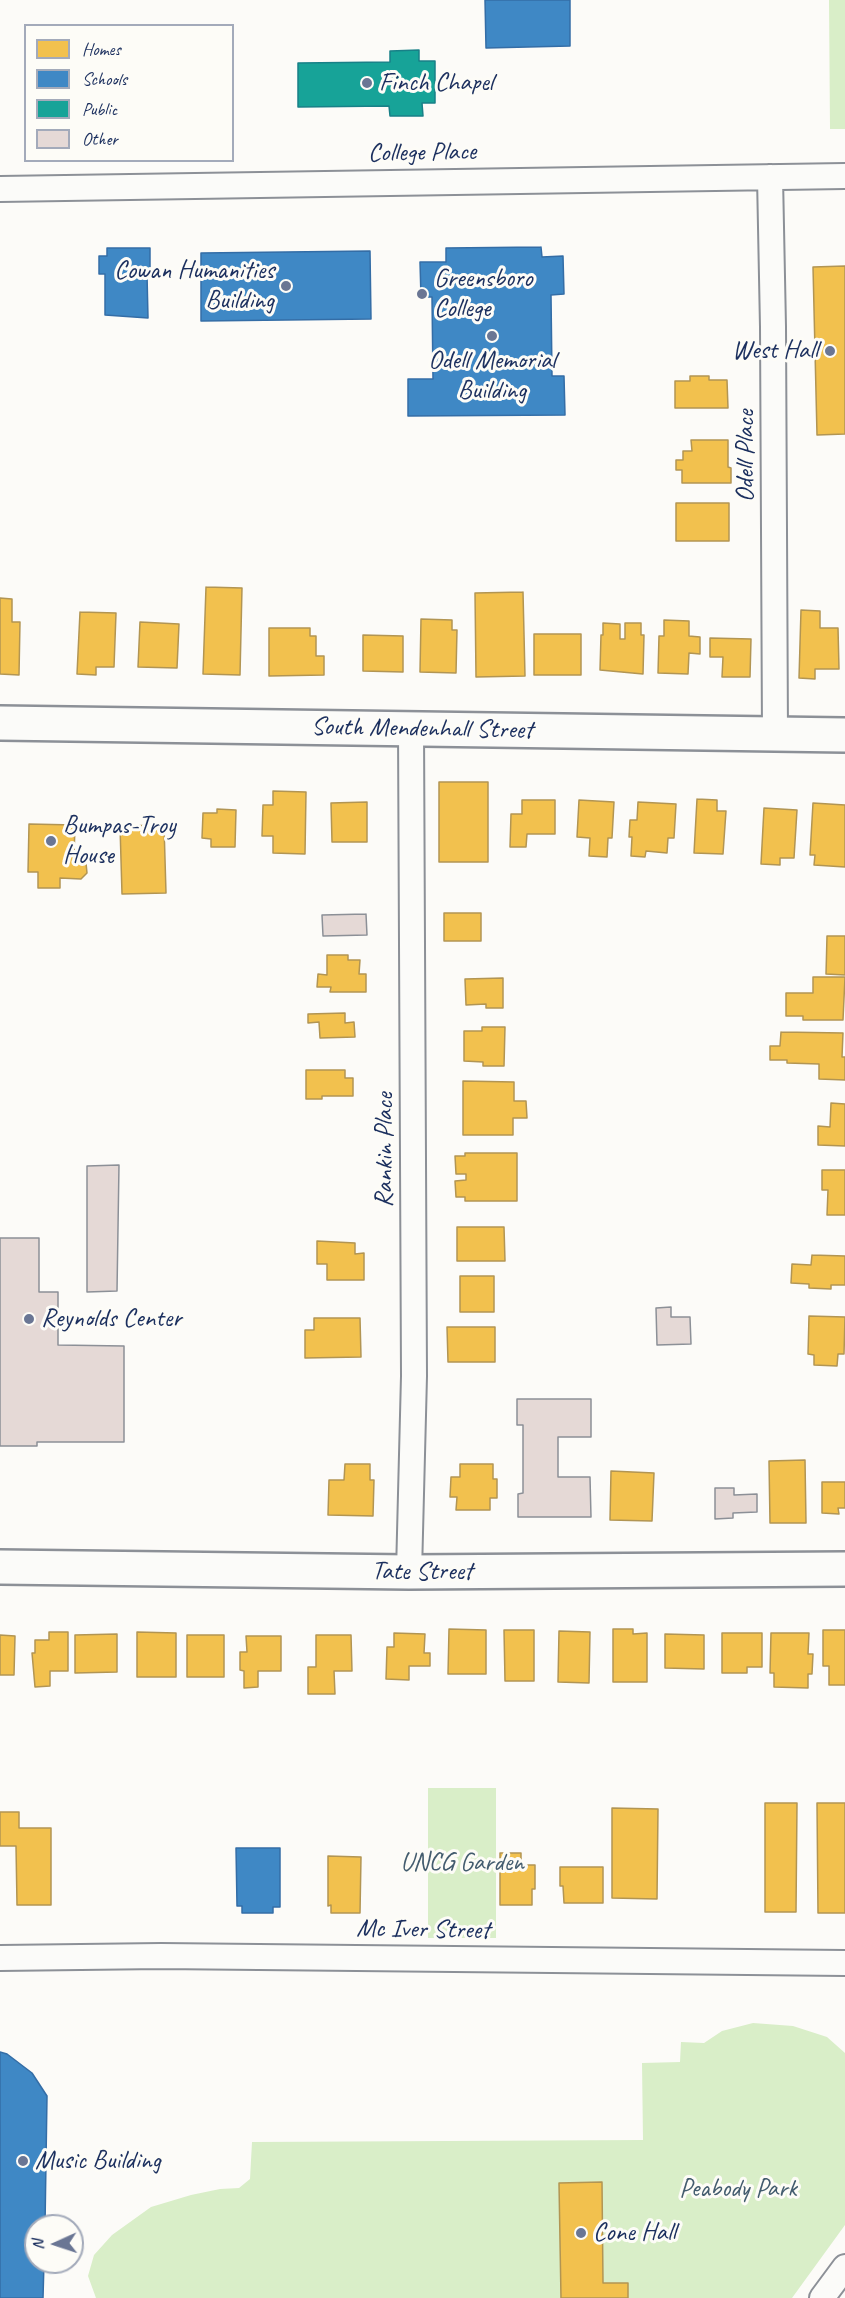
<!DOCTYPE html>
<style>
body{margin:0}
#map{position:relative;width:845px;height:2298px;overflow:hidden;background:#fcfbf8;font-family:Caveat,sans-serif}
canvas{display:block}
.legend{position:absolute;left:24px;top:24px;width:210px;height:138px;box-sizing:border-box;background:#fdfcf7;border:2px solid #a3aaba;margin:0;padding:8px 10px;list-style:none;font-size:18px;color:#1b2f5e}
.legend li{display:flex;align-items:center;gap:12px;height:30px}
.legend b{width:30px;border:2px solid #a3aaba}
.north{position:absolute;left:24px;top:2214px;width:60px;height:60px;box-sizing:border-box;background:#fdfcf7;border:2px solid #a3aaba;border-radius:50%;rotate:267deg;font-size:16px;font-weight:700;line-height:24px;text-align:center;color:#1b2f5e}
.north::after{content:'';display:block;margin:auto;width:21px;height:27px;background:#6a7694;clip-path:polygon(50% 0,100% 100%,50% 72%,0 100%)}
</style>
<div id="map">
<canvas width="845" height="2298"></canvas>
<ul class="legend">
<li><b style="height:16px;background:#f2c14e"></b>Homes</li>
<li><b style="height:16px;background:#3f88c5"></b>Schools</li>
<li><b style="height:16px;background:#17a398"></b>Public</li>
<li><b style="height:16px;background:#e5d9d6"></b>Other</li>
</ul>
<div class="north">N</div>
</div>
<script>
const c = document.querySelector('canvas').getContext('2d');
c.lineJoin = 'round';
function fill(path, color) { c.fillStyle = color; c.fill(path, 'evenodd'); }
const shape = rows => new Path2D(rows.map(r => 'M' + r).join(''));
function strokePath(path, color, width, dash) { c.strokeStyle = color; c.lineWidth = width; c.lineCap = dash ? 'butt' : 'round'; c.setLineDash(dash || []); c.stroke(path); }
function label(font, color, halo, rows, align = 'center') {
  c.font = font + ' Caveat,sans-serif'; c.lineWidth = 6; c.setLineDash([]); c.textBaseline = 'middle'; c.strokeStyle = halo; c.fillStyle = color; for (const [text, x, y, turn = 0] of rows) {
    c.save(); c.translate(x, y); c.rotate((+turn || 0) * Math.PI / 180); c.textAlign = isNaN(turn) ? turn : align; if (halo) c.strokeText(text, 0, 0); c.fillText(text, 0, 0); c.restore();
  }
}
const green = shape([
 [829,0,845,0,845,129,830,129],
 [428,1788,496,1788,496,1938,428,1938],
 [753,2023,793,2026,827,2037,845,2053,845,2225,792,2298,96,2298,88,2276,94,2255,112,2235,151,2207,191,2195,220,2189,239,2188,250,2179,252,2142,643,2140,642,2063,680,2062,681,2042,704,2043,722,2031]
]);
const homes = shape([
 [845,266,845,434,817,435,813,267,845,266],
 [690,376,709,376,709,380,727,380,728,408,675,408,675,381,690,381,690,376],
 [691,440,728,440,728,467,731,468,731,483,682,483,682,470,676,470,676,460,683,460,683,451,692,451,691,440],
 [676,503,729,503,729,541,676,541,676,503],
 [206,587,242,588,240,675,203,674,206,587],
 [523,592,525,676,476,677,475,593,523,592],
 [0,598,12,599,12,622,20,622,19,675,0,674,0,598],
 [801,610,820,611,820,628,838,628,839,669,815,669,815,679,799,678,801,610],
 [80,612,116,613,114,667,96,667,96,675,77,674,80,612],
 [421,619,452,620,452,630,457,630,456,673,420,672,421,619],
 [664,620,689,621,689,636,700,637,700,654,689,653,688,674,658,673,659,636,664,636,664,620],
 [140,622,179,624,177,668,138,667,140,622],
 [603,623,620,624,620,639,625,639,625,623,641,623,641,635,644,635,643,674,600,670,601,635,603,635,603,623],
 [269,628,310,628,310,636,316,636,316,656,324,656,324,675,269,676,269,628],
 [534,634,581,634,581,675,534,675,534,634],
 [363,635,403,636,403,672,363,671,363,635],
 [710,638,751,639,750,677,722,677,723,657,710,657,710,638],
 [439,782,488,782,488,862,439,862,439,782],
 [273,791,306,792,305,854,273,853,273,836,262,836,263,805,273,805,273,791],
 [697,799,717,800,717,811,726,811,723,854,694,853,697,799],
 [522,800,555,800,555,834,527,834,526,847,510,847,511,814,522,814,522,800],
 [579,800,614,802,612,838,608,838,607,857,589,856,590,838,577,837,579,800],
 [367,802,367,842,332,842,331,803,367,802],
 [638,802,676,804,674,838,668,838,667,853,646,851,645,857,631,856,632,837,629,837,630,820,637,820,638,802],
 [813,803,845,805,845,867,814,865,815,855,810,855,813,803],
 [764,808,797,810,794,858,780,858,780,865,761,864,764,808],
 [217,809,236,810,235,847,211,847,211,839,202,838,203,813,217,813,217,809],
 [29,824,75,825,74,857,82,857,86,863,87,873,81,879,60,878,60,888,38,888,38,872,28,872,29,824],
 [164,825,166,893,122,894,120,826,164,825],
 [444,913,481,913,481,941,444,941,444,913],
 [827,936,845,936,845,975,826,974,827,936],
 [327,955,348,955,348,960,360,960,359,974,366,974,366,992,330,992,331,987,317,987,318,974,327,975,327,955],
 [813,977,845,977,843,1020,803,1020,803,1016,786,1016,786,993,813,993,813,977],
 [503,978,503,1008,486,1008,486,1004,466,1005,465,979,503,978],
 [345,1013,345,1023,354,1022,355,1037,320,1038,319,1022,308,1023,308,1014,345,1013],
 [482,1027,505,1027,504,1066,483,1066,483,1062,464,1061,464,1031,482,1031,482,1027],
 [781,1032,843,1033,842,1057,845,1057,845,1080,819,1079,819,1064,787,1063,787,1060,770,1060,770,1046,780,1046,781,1032],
 [306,1070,345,1070,345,1078,353,1078,353,1096,322,1096,322,1099,306,1099,306,1070],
 [463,1081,514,1082,514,1101,526,1101,527,1118,513,1118,513,1135,463,1135,463,1081],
 [831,1103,845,1104,845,1146,818,1145,818,1126,830,1127,831,1103],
 [465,1153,517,1153,517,1201,465,1201,465,1197,456,1197,455,1181,466,1180,466,1174,456,1174,455,1156,465,1156,465,1153],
 [822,1170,845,1170,845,1215,827,1215,828,1190,822,1190,822,1170],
 [457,1227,504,1227,505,1261,457,1261,457,1227],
 [317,1241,355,1243,355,1254,364,1253,364,1280,327,1280,327,1264,317,1264,317,1241],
 [812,1255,845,1256,845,1285,831,1285,831,1289,809,1288,809,1284,791,1283,792,1264,811,1265,812,1255],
 [460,1276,494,1276,494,1312,460,1312,460,1276],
 [809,1316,845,1317,844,1354,838,1354,837,1366,814,1365,814,1355,808,1354,809,1316],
 [314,1318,360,1318,361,1357,305,1358,305,1330,314,1330,314,1318],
 [447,1327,495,1327,495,1362,448,1362,447,1327],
 [805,1460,806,1523,770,1523,769,1461,805,1460],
 [345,1464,370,1464,370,1480,374,1480,373,1516,328,1515,329,1480,344,1480,345,1464],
 [460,1464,493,1464,493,1479,497,1479,497,1498,490,1498,490,1510,456,1510,457,1497,450,1497,451,1477,460,1477,460,1464],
 [611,1471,654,1473,652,1521,610,1520,611,1471],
 [822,1482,845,1482,845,1508,838,1508,839,1514,822,1513,822,1482],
 [449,1629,486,1630,486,1674,448,1674,449,1629],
 [613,1629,633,1629,633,1634,647,1633,647,1682,613,1682,613,1629],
 [504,1630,534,1630,534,1681,505,1681,504,1630],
 [823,1630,845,1630,845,1685,829,1685,829,1666,823,1666,823,1630],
 [559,1631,590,1632,589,1683,558,1682,559,1631],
 [49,1632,68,1632,68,1671,50,1671,50,1686,35,1687,32,1653,35,1653,35,1640,49,1640,49,1632],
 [137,1632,176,1633,176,1677,137,1677,137,1632],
 [394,1633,425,1634,424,1653,430,1653,430,1666,409,1666,409,1680,386,1679,387,1647,394,1647,394,1633],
 [722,1633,762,1633,762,1667,747,1667,747,1673,722,1673,722,1633],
 [771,1633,809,1633,808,1654,813,1654,812,1674,808,1674,808,1688,774,1687,774,1673,770,1673,771,1633],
 [117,1634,117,1672,75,1673,75,1635,117,1634],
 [665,1634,704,1635,704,1669,665,1668,665,1634],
 [0,1635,15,1636,14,1675,0,1675,0,1635],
 [187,1635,224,1635,224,1677,187,1677,187,1635],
 [316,1635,351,1635,352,1671,334,1671,335,1694,308,1694,308,1667,316,1667,316,1635],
 [246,1636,281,1636,281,1671,258,1671,258,1687,244,1688,244,1671,240,1670,240,1652,247,1652,246,1636],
 [765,1803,797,1803,796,1912,765,1912,765,1803],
 [817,1803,845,1803,845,1913,818,1913,817,1803],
 [612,1808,658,1809,657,1899,612,1898,612,1808],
 [0,1812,19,1812,19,1828,51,1828,51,1905,17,1905,16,1846,0,1846,0,1812],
 [500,1853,521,1853,521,1865,535,1865,535,1889,532,1889,532,1905,500,1905,500,1853],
 [328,1856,361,1857,360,1913,331,1913,331,1905,328,1906,328,1856],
 [560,1867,603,1867,603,1903,564,1903,563,1886,560,1886,560,1867],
 [602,2182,603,2283,628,2283,628,2298,561,2298,559,2183,602,2182]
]);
const schools = shape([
 [485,0,570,0,570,46,486,48,485,0],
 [541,247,542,257,563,256,564,294,551,295,552,376,564,376,565,415,408,416,408,379,433,379,432,297,421,297,420,262,446,262,446,248,541,247],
 [107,248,150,248,150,274,147,274,148,318,105,315,105,274,99,274,99,256,107,256,107,248],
 [370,251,371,319,201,321,201,253,370,251],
 [236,1848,280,1848,280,1907,273,1907,273,1913,242,1913,242,1906,237,1906,236,1848],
 [0,2052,7,2054,32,2073,47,2096,45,2226,36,2226,36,2262,44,2262,43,2298,0,2298,0,2052]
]);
const public = shape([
 [419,50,419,61,435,61,435,103,422,103,423,116,390,116,389,106,298,107,298,63,390,62,390,51,419,50]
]);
const building = shape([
 [366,914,367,935,323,936,322,915,366,914],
 [119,1165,117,1291,87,1292,87,1166,119,1165],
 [0,1238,39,1238,39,1292,58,1292,58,1345,124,1346,124,1442,37,1442,37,1446,0,1446,0,1238],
 [671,1307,671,1317,690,1317,691,1344,657,1345,656,1308,671,1307],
 [517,1399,591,1399,591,1437,558,1437,558,1477,590,1477,591,1517,518,1517,518,1494,523,1493,523,1425,517,1425,517,1399],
 [715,1488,734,1488,734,1495,757,1494,757,1512,733,1513,733,1518,715,1519,715,1488]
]);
const street = shape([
 [770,177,773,327,775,734],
 [0,189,845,176],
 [409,1572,414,1376,411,728],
 [0,1958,161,1956,845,1963],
 [822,2298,845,2267]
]);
const secondary = shape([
 [0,723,845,735],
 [0,1567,409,1572,845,1569]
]);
const markers = [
 [367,83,6,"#6a7694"],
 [286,286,6,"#6a7694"],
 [422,294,6,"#6a7694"],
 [492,336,6,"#6a7694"],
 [830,351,6,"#6a7694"],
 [51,841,6,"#6a7694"],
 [29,1319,6,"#6a7694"],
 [23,2161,6,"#6a7694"],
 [581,2233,6,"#6a7694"]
];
const poiNames = [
 ["Finch Chapel",379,83],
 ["Cowan Humanities",274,271,"right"],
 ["Building",274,301,"right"],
 ["Greensboro",434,279],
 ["College",434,309],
 ["West Hall",818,351,"right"],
 ["Odell Memorial",492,361,"center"],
 ["Building",492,391,"center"],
 ["Bumpas-Troy",63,826],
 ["House",63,856],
 ["Reynolds Center",41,1319],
 ["Music Building",35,2161],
 ["Cone Hall",593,2233]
];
const streetNames = [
 ["College Place",422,153,-1],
 ["Odell Place",746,456,-90],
 ["South Mendenhall Street",422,729,1],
 ["Rankin Place",385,1150,-90],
 ["Tate Street",422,1572],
 ["Mc Iver Street",423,1930,1]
];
const parkNames = [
 ["UNCG Garden",462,1863],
 ["Peabody Park",738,2189]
];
fill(green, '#d9eec8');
fill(homes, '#f2c14e');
strokePath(homes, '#b29553', 1.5);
fill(schools, '#3f88c5');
strokePath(schools, '#346da6', 1.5);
fill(public, '#17a398');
strokePath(public, '#188087', 1.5);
fill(building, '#e5d9d6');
strokePath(building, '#8c9097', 1.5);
strokePath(street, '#8c9097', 28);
strokePath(secondary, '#8c9097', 38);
strokePath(street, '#fbfbf9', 24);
strokePath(secondary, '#fbfbf9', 33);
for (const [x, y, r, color] of markers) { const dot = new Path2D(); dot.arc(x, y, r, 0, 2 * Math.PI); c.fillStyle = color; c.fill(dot); strokePath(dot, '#fdfcf7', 2); }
label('26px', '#1b2f5e', '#fdfcf7', poiNames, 'left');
label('26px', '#1b2f5e', '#fdfcf7', streetNames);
label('26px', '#435c6e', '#fdfcf7', parkNames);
</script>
